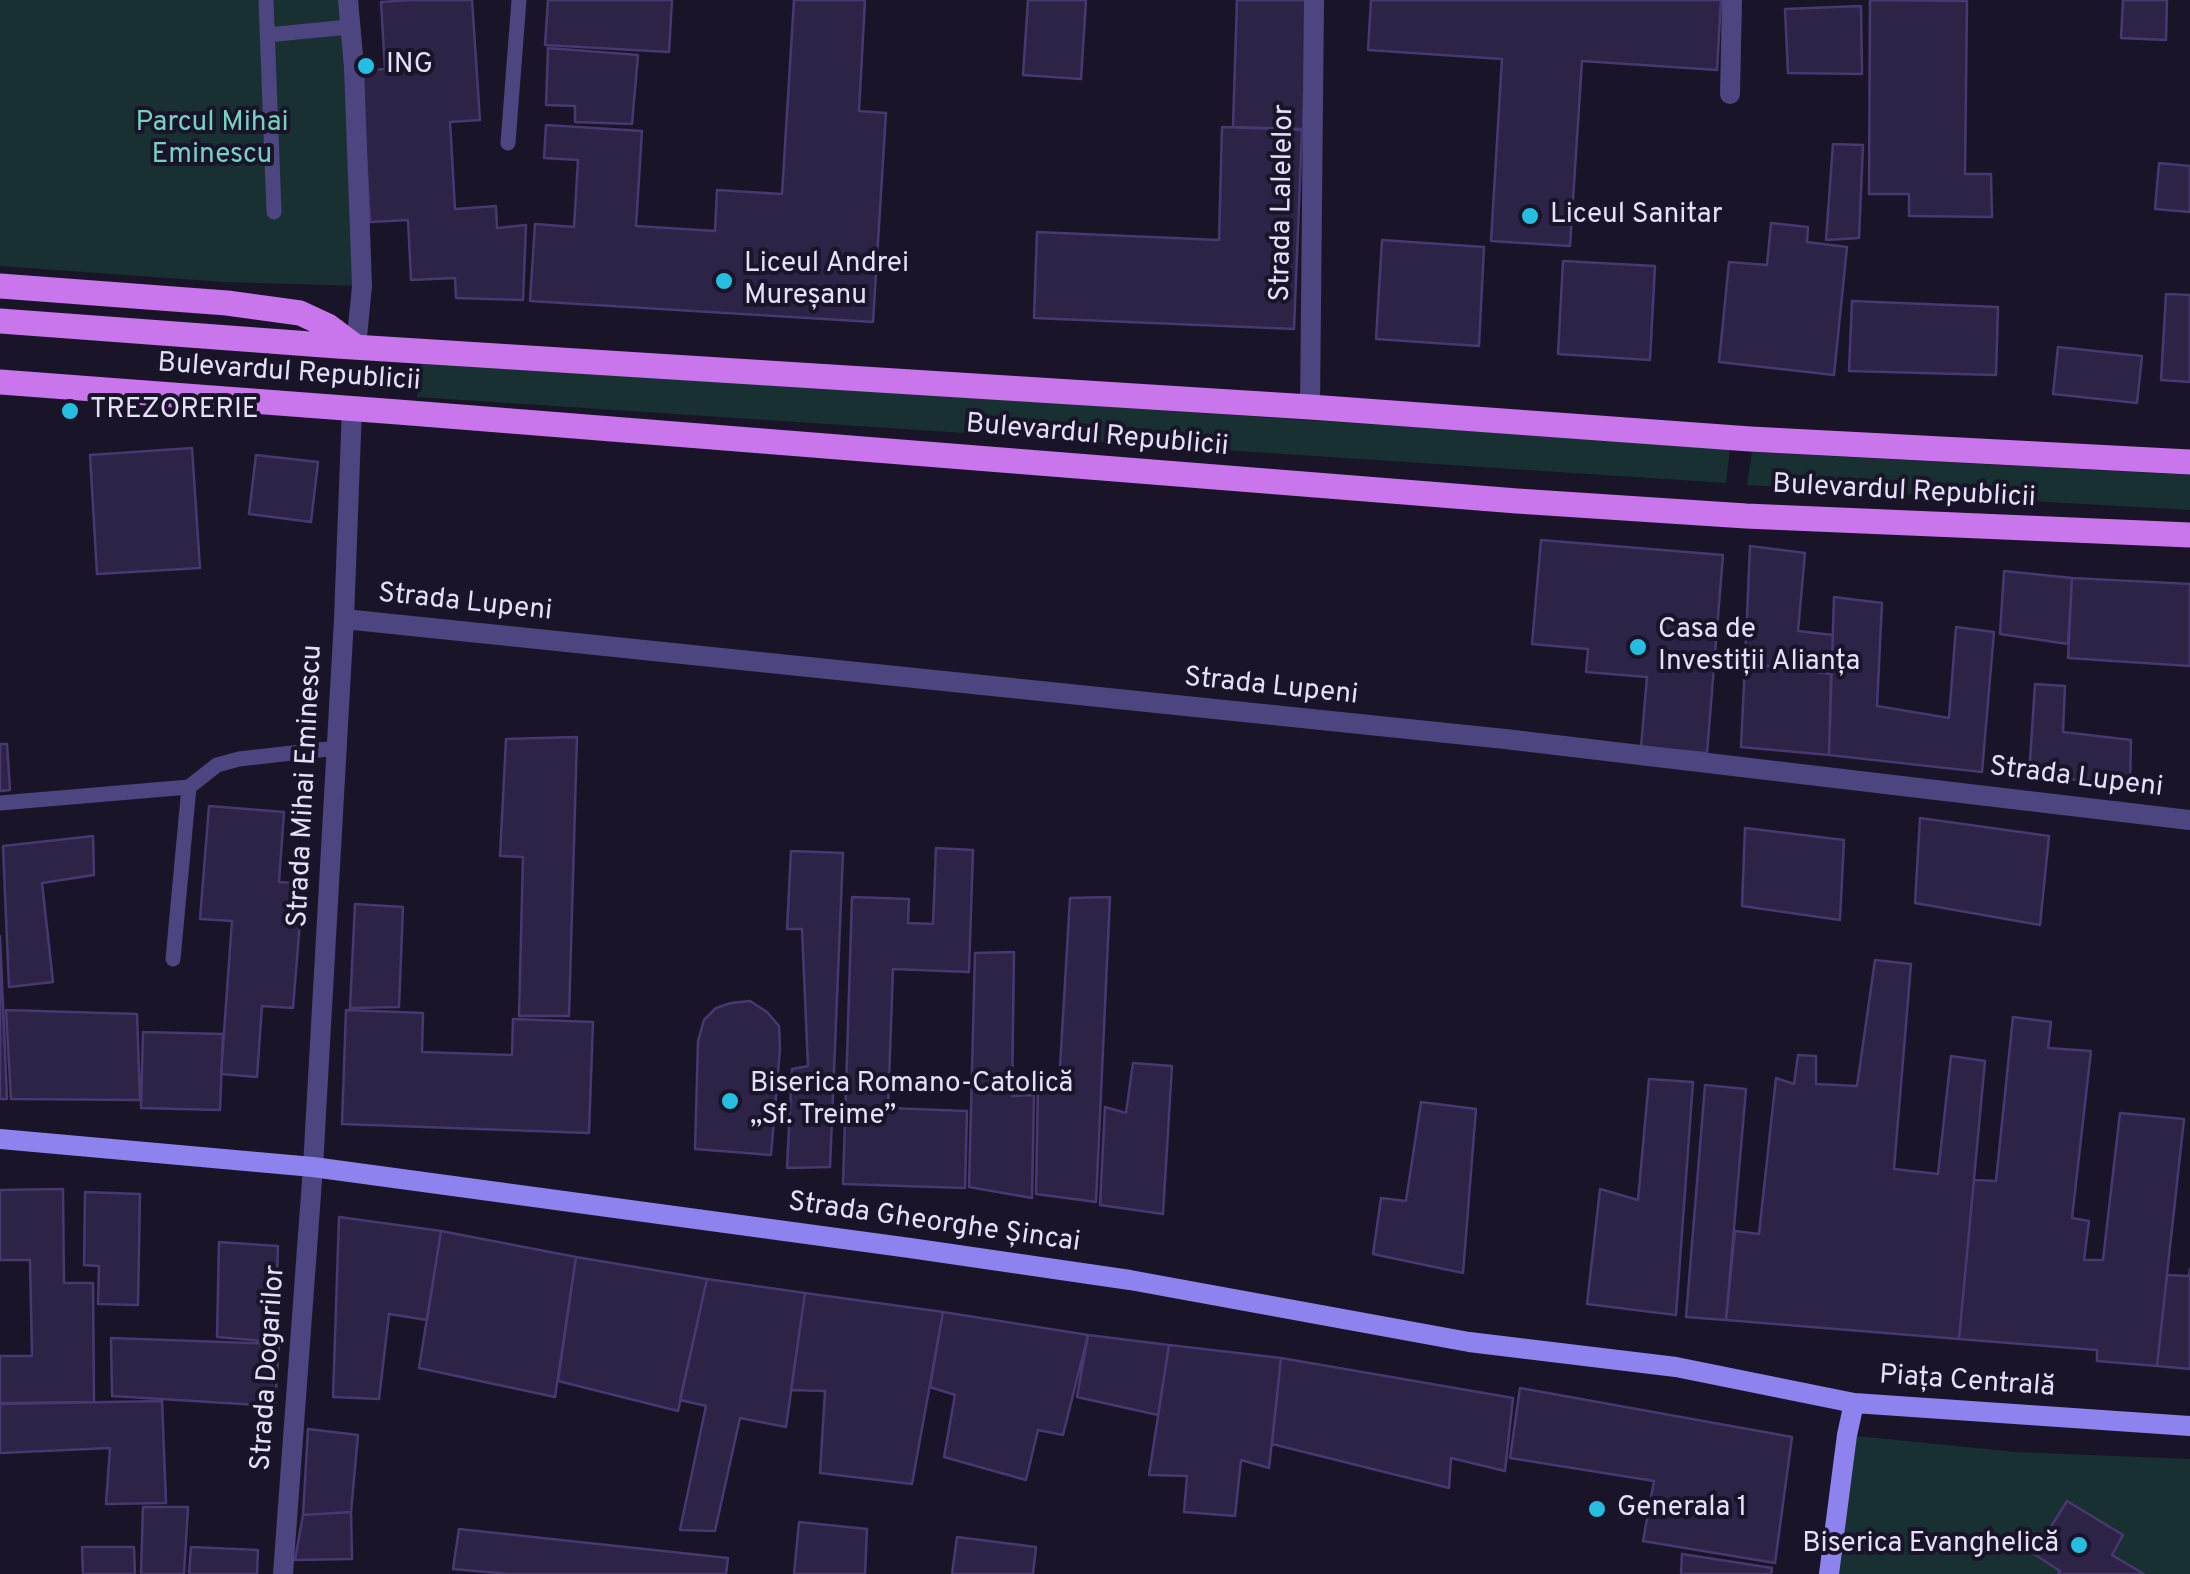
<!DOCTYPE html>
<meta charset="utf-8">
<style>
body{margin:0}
canvas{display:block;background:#191428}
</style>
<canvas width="2190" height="1574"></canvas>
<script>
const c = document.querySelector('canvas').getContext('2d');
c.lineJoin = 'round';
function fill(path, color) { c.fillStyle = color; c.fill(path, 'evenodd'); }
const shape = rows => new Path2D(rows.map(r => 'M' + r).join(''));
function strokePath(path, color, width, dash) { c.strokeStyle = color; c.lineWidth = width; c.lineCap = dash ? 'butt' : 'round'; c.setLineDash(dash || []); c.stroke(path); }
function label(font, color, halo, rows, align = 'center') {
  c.font = font + ' Overpass,sans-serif'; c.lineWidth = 8; c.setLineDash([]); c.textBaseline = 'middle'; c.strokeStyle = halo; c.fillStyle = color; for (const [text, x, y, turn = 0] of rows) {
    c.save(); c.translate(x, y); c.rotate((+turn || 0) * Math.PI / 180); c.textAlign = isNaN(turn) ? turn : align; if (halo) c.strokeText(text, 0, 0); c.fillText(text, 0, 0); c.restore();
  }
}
const green = shape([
 [0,0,348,0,362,286,224,282,0,266],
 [421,364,777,385,1730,448,1726,483,417,397],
 [1752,452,2190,475,2190,510,1747,485],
 [1847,1435,2016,1452,2190,1459,2190,1574,1829,1574]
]);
const building = shape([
 [411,0,472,0,480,120,450,122,455,209,496,206,497,228,526,225,523,300,456,298,455,278,411,280,408,220,370,222,361,71,385,69,381,2,411,0],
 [548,0,672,0,669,52,545,45,548,0],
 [794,0,865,0,859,111,886,113,873,322,530,301,535,224,574,227,578,160,544,158,546,125,642,131,636,226,715,231,717,190,782,194,794,0],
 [1028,0,1086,0,1081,79,1023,75,1028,0],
 [1237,0,1307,0,1303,129,1233,127,1237,0],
 [1371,0,1721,0,1717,70,1582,61,1570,246,1491,241,1502,59,1368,50,1371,0],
 [1870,0,1967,1,1965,174,1991,174,1992,217,1909,216,1909,194,1869,194,1870,0],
 [2123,0,2167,0,2166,40,2121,38,2123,0],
 [1861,6,1862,74,1788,73,1785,9,1861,6],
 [548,48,638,55,632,124,575,122,575,106,546,105,548,48],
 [1222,127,1302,130,1294,329,1034,318,1037,232,1219,240,1222,127],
 [1833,144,1863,145,1859,238,1826,240,1833,144],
 [2159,163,2190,166,2190,212,2155,209,2159,163],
 [1771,223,1808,227,1807,242,1847,247,1834,375,1719,362,1729,262,1767,265,1771,223],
 [1382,240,1484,247,1479,346,1376,339,1382,240],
 [1563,261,1655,266,1650,360,1558,354,1563,261],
 [2166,294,2190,295,2190,382,2161,380,2166,294],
 [1852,301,1998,307,1996,375,1849,371,1852,301],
 [2058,347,2142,356,2137,403,2053,394,2058,347],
 [192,448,200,568,97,574,90,455,192,448],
 [256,455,318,462,311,522,249,514,256,455],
 [1541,540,1723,555,1707,753,1641,747,1647,677,1586,672,1588,649,1532,644,1541,540],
 [1750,546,1805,553,1798,631,1833,635,1831,674,1745,663,1750,546],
 [2004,571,2072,578,2068,644,2000,634,2004,571],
 [2072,578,2190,584,2190,666,2068,658,2072,578],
 [1834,597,1882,603,1877,706,1949,718,1956,627,1994,632,1982,772,1829,755,1834,597],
 [1745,663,1831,674,1829,755,1741,747,1745,663],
 [2035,684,2065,686,2063,732,2131,740,2130,784,2029,776,2035,684],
 [577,737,569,1016,519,1016,523,857,500,856,506,739,577,737],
 [0,744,7,744,10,790,0,791,0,744],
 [209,806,284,812,279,882,303,884,293,1008,262,1006,257,1077,221,1074,232,921,200,919,209,806],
 [1920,818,2049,836,2040,925,1915,903,1920,818],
 [1745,828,1844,840,1840,920,1742,906,1745,828],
 [93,836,94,875,42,883,53,982,9,987,3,846,93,836],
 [936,848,973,850,969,972,893,969,888,1108,967,1111,965,1188,843,1184,852,897,909,899,908,923,933,924,936,848],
 [791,851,843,853,830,1167,787,1168,792,1069,808,1066,802,929,787,929,791,851],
 [1110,897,1096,1202,1036,1194,1038,1083,1059,1084,1070,898,1110,897],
 [355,904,403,907,399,1007,350,1008,355,904],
 [0,936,7,1099,0,1099,0,936],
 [1014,952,1012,1096,1034,1095,1032,1198,969,1187,975,953,1014,952],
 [1875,960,1911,964,1894,1169,1938,1174,1951,1056,1985,1061,1959,1339,1726,1320,1735,1231,1759,1234,1776,1078,1794,1084,1798,1055,1816,1056,1816,1084,1857,1086,1875,960],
 [750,1001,767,1012,779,1026,780,1049,771,1155,695,1149,698,1041,704,1020,716,1008,731,1003,750,1001],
 [6,1010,137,1014,140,1100,11,1099,6,1010],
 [346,1010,423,1013,422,1052,512,1055,513,1019,593,1022,589,1133,342,1124,346,1010],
 [2013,1017,2051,1022,2048,1048,2091,1051,2072,1218,2089,1221,2084,1260,2103,1260,2120,1113,2184,1119,2157,1366,2097,1361,2097,1350,1959,1339,1974,1180,1996,1181,2013,1017],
 [143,1032,223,1034,220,1110,141,1108,143,1032],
 [1133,1063,1172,1066,1163,1214,1100,1205,1105,1107,1126,1113,1133,1063],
 [1649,1079,1693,1082,1676,1315,1587,1304,1600,1189,1638,1200,1649,1079],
 [1705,1085,1746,1089,1726,1320,1686,1317,1705,1085],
 [1421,1102,1476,1109,1463,1273,1373,1254,1381,1198,1406,1201,1421,1102],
 [63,1189,64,1283,93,1283,94,1402,0,1403,0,1356,32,1356,30,1260,0,1260,0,1190,63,1189],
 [85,1192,140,1194,138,1305,98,1304,99,1266,84,1265,85,1192],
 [339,1217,441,1231,427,1320,389,1314,379,1399,333,1397,339,1217],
 [441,1231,576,1257,555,1397,419,1368,441,1231],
 [219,1242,278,1246,275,1342,217,1337,219,1242],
 [576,1257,707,1279,678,1411,558,1381,576,1257],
 [2190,1269,2190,1369,2157,1366,2167,1275,2189,1276,2190,1269],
 [707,1279,805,1293,786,1427,740,1418,715,1531,680,1530,706,1406,680,1400,707,1279],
 [805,1293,943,1312,912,1484,820,1473,825,1391,791,1390,805,1293],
 [943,1312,1088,1335,1063,1435,1038,1430,1026,1480,944,1457,955,1395,930,1387,943,1312],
 [1088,1335,1169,1345,1158,1415,1077,1397,1088,1335],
 [111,1338,279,1344,275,1406,112,1396,111,1338],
 [1169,1345,1281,1358,1269,1468,1241,1460,1235,1516,1184,1512,1187,1476,1149,1475,1169,1345],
 [1281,1358,1513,1398,1505,1471,1451,1458,1449,1488,1272,1444,1281,1358],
 [1520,1388,1792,1437,1775,1563,1643,1541,1654,1481,1510,1458,1520,1388],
 [162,1401,166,1503,106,1504,110,1448,0,1453,0,1404,162,1401],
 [308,1429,358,1435,351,1512,303,1515,308,1429],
 [2067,1501,2123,1535,2112,1555,2144,1574,2058,1574,2060,1571,2034,1554,2067,1501],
 [143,1507,188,1507,184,1574,141,1574,143,1507],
 [351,1512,352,1559,295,1560,303,1515,351,1512],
 [799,1522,867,1529,865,1574,794,1574,799,1522],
 [459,1529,728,1558,726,1574,508,1574,453,1569,459,1529],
 [957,1537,1036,1547,1033,1574,952,1574,957,1537],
 [82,1547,134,1547,135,1574,83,1574,82,1547],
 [191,1547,258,1550,257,1574,189,1574,191,1547],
 [1682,1554,1772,1568,1771,1574,1681,1574,1682,1554]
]);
const lane = shape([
 [266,0,274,212],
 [267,35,349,27],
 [508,143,519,0],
 [0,803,189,787,217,765,239,759,337,748],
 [173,959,189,787]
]);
const street = shape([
 [348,0,354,67,362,286,356,347],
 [1730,94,1732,0],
 [1310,407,1314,0],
 [344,619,1505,739,2190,820],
 [283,1574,313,1167,344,619,352,408]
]);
const secondary = shape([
 [0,1139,313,1167,910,1248,1130,1280,1469,1342,1676,1367,1854,1403,2190,1426],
 [1829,1574,1847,1435,1854,1403]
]);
const primary = shape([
 [0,286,227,303,300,313,328,326,356,347],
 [0,321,337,346,1310,407,1750,439,2190,462],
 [0,382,398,412,1517,501,1746,516,2190,535]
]);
const markers = [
 [366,66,10,"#25bee1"],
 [1530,216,10,"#25bee1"],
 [724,281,10,"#25bee1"],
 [70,411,10,"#25bee1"],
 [1638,647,10,"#25bee1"],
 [730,1101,10,"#25bee1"],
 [1597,1509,10,"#25bee1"],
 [2079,1545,10,"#25bee1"]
];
const poiNames = [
 ["ING",386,66],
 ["Liceul Sanitar",1550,216],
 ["Liceul Andrei",744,265],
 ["Mureșanu",744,297],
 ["TREZORERIE",90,411],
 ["Casa de",1658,631],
 ["Investiții Alianța",1658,663],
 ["Biserica Romano-Catolică",750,1085],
 ["„Sf. Treime”",750,1117],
 ["Generala 1",1617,1509],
 ["Biserica Evanghelică",2059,1545,"right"]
];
const parkNames = [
 ["Parcul Mihai",212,124],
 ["Eminescu",212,156]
];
const streetNames = [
 ["Strada Lalelelor",1284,203,-89],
 ["Bulevardul Republicii",289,374,4],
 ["Bulevardul Republicii",1097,437,5],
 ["Bulevardul Republicii",1904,493,3],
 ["Strada Lupeni",465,604,6],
 ["Strada Lupeni",1271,688,6],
 ["Strada Lupeni",2076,779,7],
 ["Strada Mihai Eminescu",307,786,-87],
 ["Strada Gheorghe Șincai",934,1224,8],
 ["Strada Dogarilor",270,1368,-86],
 ["Piața Centrală",1967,1383,4]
];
fill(green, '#183031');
fill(building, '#2d2346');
strokePath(building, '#47386f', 2.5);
strokePath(lane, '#4d4580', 15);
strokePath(street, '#4d4580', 20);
strokePath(secondary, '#8e83ee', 20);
strokePath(primary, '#c975ec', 25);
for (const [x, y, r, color] of markers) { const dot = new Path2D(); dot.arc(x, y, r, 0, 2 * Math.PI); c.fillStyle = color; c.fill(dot); strokePath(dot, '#191428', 4); }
label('28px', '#e5dffb', '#191428', poiNames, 'left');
label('28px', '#74d2c2', '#191428', parkNames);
label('28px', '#e5dffb', '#191428', streetNames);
</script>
